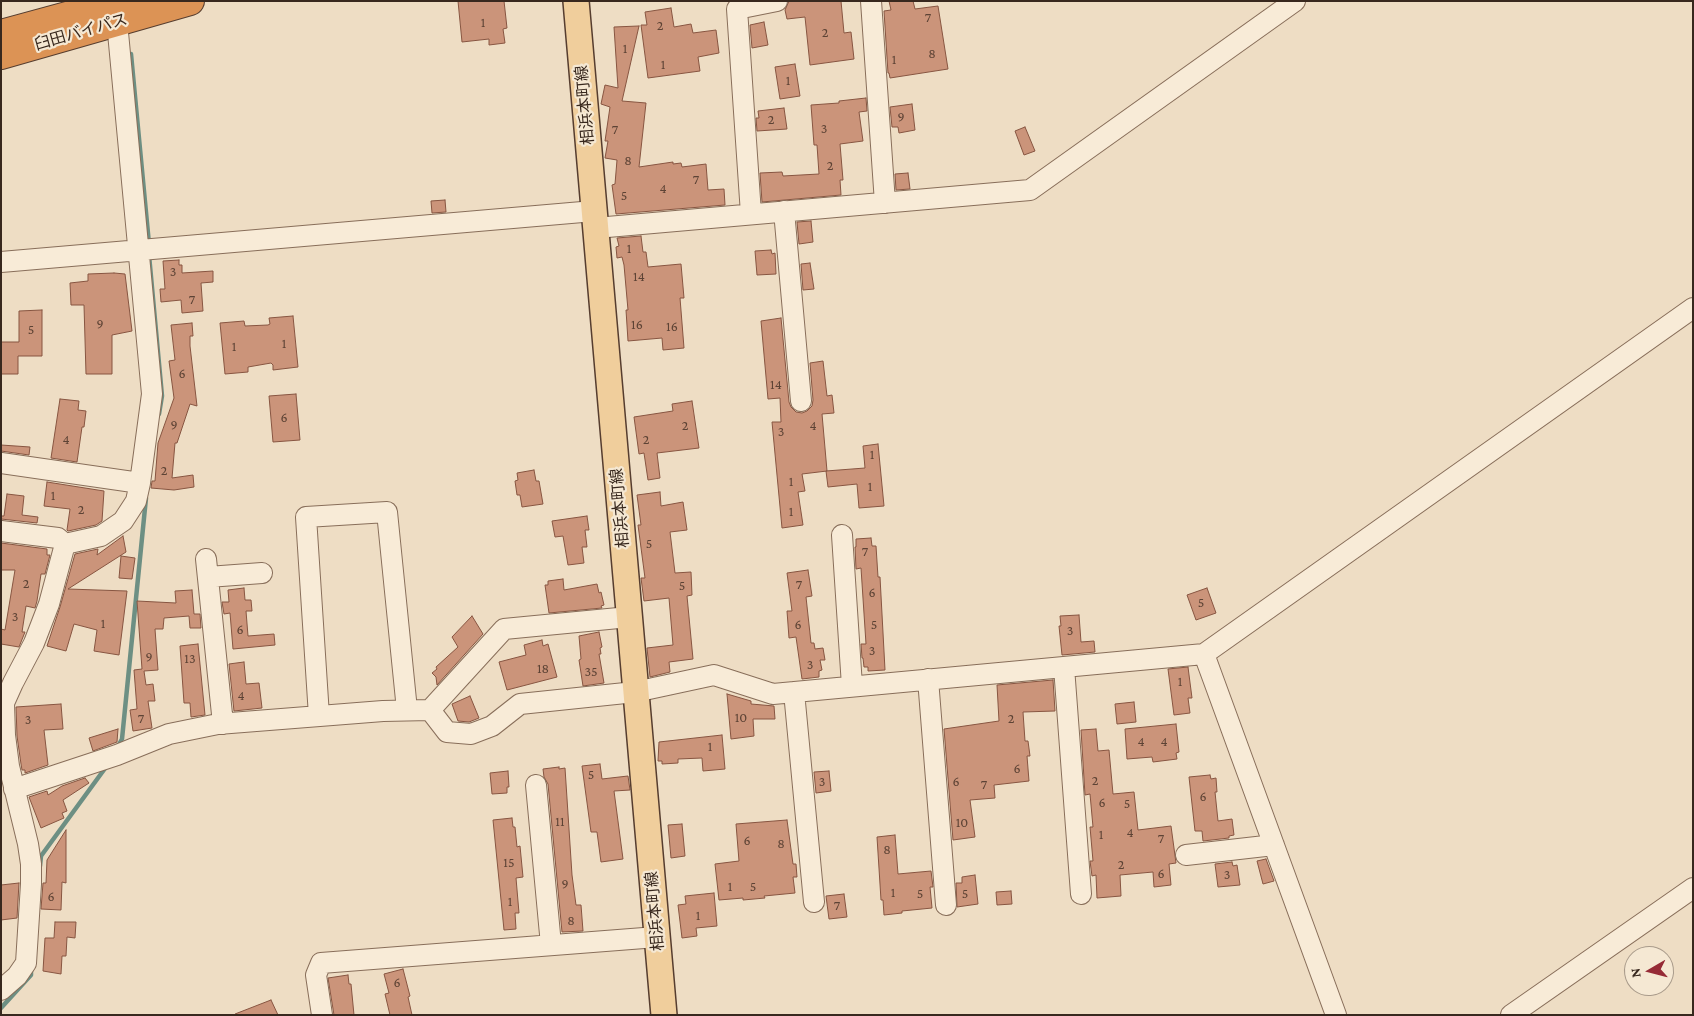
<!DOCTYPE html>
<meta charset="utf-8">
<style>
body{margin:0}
#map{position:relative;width:1694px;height:1016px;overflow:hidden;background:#eeddc4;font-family:"Crimson Pro",serif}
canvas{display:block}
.frame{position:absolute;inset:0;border:2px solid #38281e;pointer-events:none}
.north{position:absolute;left:1624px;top:946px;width:50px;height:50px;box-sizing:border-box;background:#f5e8d3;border:1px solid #a99b8b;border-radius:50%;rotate:262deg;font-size:14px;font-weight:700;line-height:20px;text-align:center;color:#38281e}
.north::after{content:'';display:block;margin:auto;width:18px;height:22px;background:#962b36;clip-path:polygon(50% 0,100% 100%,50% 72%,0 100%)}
</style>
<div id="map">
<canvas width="1694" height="1016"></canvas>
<div class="frame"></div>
<div class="north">N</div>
</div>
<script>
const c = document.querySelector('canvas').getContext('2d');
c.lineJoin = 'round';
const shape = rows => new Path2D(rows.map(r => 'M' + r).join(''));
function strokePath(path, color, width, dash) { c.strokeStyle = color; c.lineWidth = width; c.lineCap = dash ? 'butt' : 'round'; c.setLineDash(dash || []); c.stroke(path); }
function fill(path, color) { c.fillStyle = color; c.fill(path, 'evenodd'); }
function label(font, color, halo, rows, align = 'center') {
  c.font = font + ' "Crimson Pro","Noto Sans JP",serif'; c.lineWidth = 4.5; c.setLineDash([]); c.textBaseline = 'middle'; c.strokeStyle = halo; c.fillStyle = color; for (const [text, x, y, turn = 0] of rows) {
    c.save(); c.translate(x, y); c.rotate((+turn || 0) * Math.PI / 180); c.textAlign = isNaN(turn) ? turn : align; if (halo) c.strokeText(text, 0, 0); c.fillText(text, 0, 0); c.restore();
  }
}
const stream = shape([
 [131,54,149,244],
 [149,255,162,396,159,414],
 [117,748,122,739,146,498],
 [40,866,41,856,106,767],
 [1,1008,31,975,31,968]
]);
const building = shape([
 [458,1,504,1,507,28,503,29,505,43,489,45,489,39,462,42,458,1],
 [789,1,841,1,844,33,851,32,854,59,810,65,805,17,787,19,785,10,789,1],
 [889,1,913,1,915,9,938,6,948,69,890,78,889,73,888,73,884,11,891,10,889,1],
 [671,8,674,27,691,24,693,33,716,30,719,53,698,57,700,71,648,78,641,25,647,25,645,12,671,8],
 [764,22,768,45,752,48,750,25,764,22],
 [639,26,622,101,646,103,639,167,673,162,673,164,681,163,682,167,706,164,708,190,724,189,725,205,616,214,612,185,615,184,617,160,605,158,608,141,605,141,610,107,601,104,605,85,618,88,614,27,639,26],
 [795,64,800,96,780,99,775,67,795,64],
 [866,98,867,111,859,112,863,141,840,144,843,180,840,180,841,195,762,202,760,173,782,172,783,176,819,174,817,145,814,145,811,105,839,103,839,101,866,98],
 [912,104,915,130,899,133,898,127,892,127,890,107,912,104],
 [784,108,787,129,757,131,756,118,759,118,758,111,784,108],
 [1025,127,1035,151,1024,155,1015,131,1025,127],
 [908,173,910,189,896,190,895,174,908,173],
 [445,200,446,212,432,213,431,201,445,200],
 [811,221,813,242,799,244,797,222,811,221],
 [641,236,643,252,646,252,648,267,681,264,684,298,680,298,684,348,663,350,662,338,628,341,626,310,628,310,624,265,622,257,617,258,616,247,619,246,617,238,641,236],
 [771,250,772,254,775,253,776,274,757,275,755,251,771,250],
 [179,260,179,265,182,265,182,273,213,271,213,282,201,283,203,311,182,313,181,300,161,302,160,289,165,289,163,261,179,260],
 [810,263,814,289,803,290,801,264,810,263],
 [114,273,125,274,132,331,112,335,112,374,86,374,84,305,71,305,70,283,88,281,88,274,114,273],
 [42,310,42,356,18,356,18,374,1,374,1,342,19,342,19,311,42,310],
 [293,316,298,367,273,370,273,365,271,363,248,367,248,372,225,374,220,323,244,321,245,326,268,325,270,324,269,318,293,316],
 [781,318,789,402,791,407,796,412,802,413,807,411,812,406,813,400,810,363,823,361,827,396,832,395,834,413,822,414,827,471,802,474,805,491,798,492,803,525,782,528,772,422,781,422,780,398,768,399,761,321,781,318],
 [192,323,193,336,190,336,190,346,197,406,190,404,177,443,175,443,172,478,193,475,194,487,174,490,151,488,152,481,155,481,158,443,174,398,169,361,175,360,171,325,192,323],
 [296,394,300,440,273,442,269,396,296,394],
 [60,399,79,401,78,410,86,411,84,427,82,427,77,462,51,458,60,399],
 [692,401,699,448,657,453,660,478,648,480,644,453,639,454,634,417,673,411,672,404,692,401],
 [878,444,884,506,859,508,857,484,828,487,826,471,865,468,863,446,878,444],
 [1,445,30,447,29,455,1,451,1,445],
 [534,470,536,481,539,481,543,504,522,507,520,495,517,495,515,481,518,480,517,473,534,470],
 [47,482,104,491,102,521,96,525,68,531,67,530,70,509,44,506,47,482],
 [660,492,661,506,683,502,687,530,670,532,675,573,691,572,692,595,687,596,693,659,669,662,670,672,650,677,647,648,673,645,669,598,644,601,641,578,645,578,638,525,641,525,637,495,660,492],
 [7,494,24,496,22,515,38,517,37,523,1,519,1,516,4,516,7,494],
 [587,516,589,530,585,530,587,547,582,547,584,563,568,565,563,536,555,537,552,521,587,516],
 [123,536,126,552,68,589,127,591,119,655,94,651,97,630,74,624,66,651,47,646,60,607,75,554,98,549,97,555,123,536],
 [871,538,872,546,876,546,878,577,880,577,885,670,868,671,868,667,864,667,863,658,862,658,861,644,866,644,861,568,856,569,855,547,856,547,856,539,871,538],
 [1,543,47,549,47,555,50,555,45,574,41,574,37,601,35,608,26,606,22,632,25,632,19,647,1,644,1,629,5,630,15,570,1,570,1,543],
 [121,556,135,558,132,579,119,578,121,556],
 [808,570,812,596,806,597,811,643,814,643,815,649,823,648,825,660,820,660,822,670,819,671,819,677,802,679,796,637,789,638,787,611,792,611,787,573,808,570],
 [563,579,564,590,597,584,599,593,601,592,604,605,601,606,602,608,549,613,545,585,548,585,548,581,563,579],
 [244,588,245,600,251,600,252,611,246,611,248,636,274,634,275,645,233,649,230,613,224,614,222,602,229,602,228,590,244,588],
 [1207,588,1216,613,1196,620,1187,595,1207,588],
 [192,590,194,614,200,614,201,628,190,628,189,616,164,618,163,629,155,629,158,670,144,671,146,685,153,684,155,701,148,701,152,728,133,731,130,710,137,709,134,670,142,669,137,601,176,603,175,591,192,590],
 [1079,615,1081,642,1094,641,1095,652,1062,655,1059,626,1061,626,1060,616,1079,615],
 [472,616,483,634,437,685,436,677,432,673,437,669,436,667,458,647,452,637,472,616],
 [599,632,602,647,600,648,601,654,599,654,604,683,583,686,579,660,581,659,579,636,599,632],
 [542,640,543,646,548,644,557,677,507,690,499,662,526,655,524,645,542,640],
 [198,644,205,715,191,717,190,703,184,703,180,646,198,644],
 [244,662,246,684,259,683,262,708,234,711,229,664,244,662],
 [1188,667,1192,698,1188,698,1190,713,1174,715,1168,669,1188,667],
 [1053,680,1055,711,1023,712,1025,741,1028,741,1030,756,1027,756,1029,781,994,785,995,798,970,800,975,837,953,840,944,729,999,721,997,685,1053,680],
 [727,694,751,701,751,704,774,706,775,719,753,719,754,736,731,739,727,694],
 [470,696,479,718,469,722,458,721,452,704,470,696],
 [1134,702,1136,722,1117,724,1115,704,1134,702],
 [61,704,63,729,44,730,48,765,25,773,25,770,22,770,21,764,17,736,16,707,61,704],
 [1176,724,1179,752,1176,753,1177,759,1153,762,1152,757,1127,759,1125,729,1176,724],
 [118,729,117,742,93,751,89,738,118,729],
 [1096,729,1098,751,1109,750,1113,794,1134,792,1138,830,1171,826,1176,863,1169,864,1171,885,1154,887,1153,872,1120,875,1121,896,1097,898,1096,875,1092,876,1090,861,1093,861,1090,827,1093,827,1090,794,1085,795,1081,730,1096,729],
 [722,735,725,769,703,771,702,758,678,759,678,763,662,764,662,761,658,761,659,742,722,735],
 [600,764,602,779,628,776,630,790,614,791,623,859,601,862,597,832,591,832,582,766,600,764],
 [559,767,559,769,565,768,572,875,576,905,581,905,583,931,562,932,548,784,544,777,543,769,559,767],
 [508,771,509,787,507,787,507,793,492,794,490,773,508,771],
 [829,771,831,791,816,793,814,772,829,771],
 [1210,775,1211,779,1216,778,1217,792,1215,792,1218,821,1232,819,1234,835,1229,836,1229,838,1203,841,1202,831,1195,831,1189,777,1210,775],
 [85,778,89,783,63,800,67,811,62,813,64,818,41,828,29,797,47,791,48,795,62,786,85,778],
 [512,818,513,827,515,827,517,847,520,846,523,877,516,878,519,913,515,913,516,929,504,930,493,820,512,818],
 [787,820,793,864,796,864,797,877,793,877,795,893,764,896,765,898,743,900,743,898,719,900,715,864,739,861,736,824,787,820],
 [682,824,685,856,671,858,668,825,682,824],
 [66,830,66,883,62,882,61,910,41,909,43,883,46,883,47,860,66,830],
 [895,835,898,874,931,871,933,887,930,887,932,908,902,911,902,913,884,915,883,900,881,900,877,837,895,835],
 [1266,859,1274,881,1263,884,1257,861,1266,859],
 [1232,862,1233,866,1237,865,1240,885,1218,887,1215,864,1232,862],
 [975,875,978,904,957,907,956,883,962,883,962,877,975,875],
 [19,883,17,918,1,920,1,885,19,883],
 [1011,891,1012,904,997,905,996,892,1011,891],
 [714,893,717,926,696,928,697,936,682,938,678,905,686,904,685,896,714,893],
 [844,894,847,917,829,919,826,896,844,894],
 [55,922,76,922,75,938,67,937,66,956,62,956,61,974,43,971,45,938,54,938,55,922],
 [403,969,410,996,408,997,412,1015,390,1015,385,994,389,993,384,974,403,969],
 [348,975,349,984,351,984,354,1015,334,1015,328,978,348,975],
 [271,1000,278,1015,235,1015,235,1014,271,1000]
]);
const minor = shape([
 [871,1,885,203],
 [784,211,801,401],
 [751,214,737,9,777,1],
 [596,228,1030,190,1295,1],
 [1,262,594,211],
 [1,463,140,483],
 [1,531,58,538,65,544],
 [842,535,852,686],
 [206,559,223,724],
 [208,577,262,573],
 [1204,654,1336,1015],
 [1064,667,1081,894],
 [928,679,946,905],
 [794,692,814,902],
 [430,710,504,629,629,617],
 [319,716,306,517,387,512,407,710],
 [536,785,551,945],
 [14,789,117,755,169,734,218,724,383,711,430,710,447,732,471,734,492,726,520,704,635,692,714,675,773,694,1204,654,1693,308],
 [1186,855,1274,845],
 [1,990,17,976,26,963,31,884,31,864,28,844,9,766,5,735,4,703,13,683,34,643,49,604,65,544,101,536,123,521,136,501,140,483,152,394,117,22],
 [322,1015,316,975,321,963,657,937],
 [1511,1015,1693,888]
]);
const major = shape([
 [576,1,664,1015]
]);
const highway = shape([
 [1,34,122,1],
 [1,55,190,1]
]);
const numberNames = [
 ["7",928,18],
 ["1",483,23],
 ["2",660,26],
 ["2",825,33],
 ["1",625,49],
 ["8",932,54],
 ["1",894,60],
 ["1",663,65],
 ["1",788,81],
 ["9",901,117],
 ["2",771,120],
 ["3",824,129],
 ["7",615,130],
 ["8",628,161],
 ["2",830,166],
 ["7",696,180],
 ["4",663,189],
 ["5",624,196],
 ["1",629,249],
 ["3",173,272],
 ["14",639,277],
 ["7",192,300],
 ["9",100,324],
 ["16",637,325],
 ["16",672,327],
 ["5",31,330],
 ["1",284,344],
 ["1",234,347],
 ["6",182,374],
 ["14",776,385],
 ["6",284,418],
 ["9",174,425],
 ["2",685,426],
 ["4",813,426],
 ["3",781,432],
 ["4",66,440],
 ["2",646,440],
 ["1",872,455],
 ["2",164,471],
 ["1",791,482],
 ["1",870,487],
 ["1",53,496],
 ["2",81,510],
 ["1",791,512],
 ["5",649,544],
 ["7",865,552],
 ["2",26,584],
 ["7",799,585],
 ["5",682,586],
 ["6",872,593],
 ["5",1201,603],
 ["3",15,617],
 ["1",103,624],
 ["6",798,625],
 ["5",874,625],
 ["6",240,630],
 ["3",1070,631],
 ["3",872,651],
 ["9",149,657],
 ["13",190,659],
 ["3",810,665],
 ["18",543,669],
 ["35",591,672],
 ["1",1180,682],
 ["4",241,696],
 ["10",741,718],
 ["7",141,719],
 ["2",1011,719],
 ["3",28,720],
 ["4",1141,742],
 ["4",1164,742],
 ["1",710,747],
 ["6",1017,769],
 ["5",591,775],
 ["2",1095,781],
 ["3",822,782],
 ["6",956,782],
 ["7",984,785],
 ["6",1203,797],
 ["6",1102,803],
 ["5",1127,804],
 ["11",560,822],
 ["10",962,823],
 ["4",1130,833],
 ["1",1101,835],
 ["7",1161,839],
 ["6",747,841],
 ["8",781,844],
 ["8",887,850],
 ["15",509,863],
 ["2",1121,865],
 ["6",1161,874],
 ["3",1227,875],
 ["9",565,884],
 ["1",730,887],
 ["5",753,887],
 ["1",893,893],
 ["5",920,894],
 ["5",965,894],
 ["6",51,897],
 ["1",510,902],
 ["7",837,906],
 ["1",698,916],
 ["8",571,921],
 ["6",397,983]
];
const streetNames = [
 ["臼田バイパス",81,32,-16],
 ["相浜本町線",585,105,-95],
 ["相浜本町線",620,508,-95],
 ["相浜本町線",655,911,-95]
];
strokePath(stream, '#6d8f83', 4.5);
fill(building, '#cb947a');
strokePath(building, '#875541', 1);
strokePath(minor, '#886e5a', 22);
strokePath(major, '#563d2f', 28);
strokePath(highway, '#563d2f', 30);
strokePath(minor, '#f8ebd7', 20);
strokePath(major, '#f0ce9c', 25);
strokePath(highway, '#dc9355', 28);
label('14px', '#5d4335', null, numberNames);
label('16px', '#38281e', '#f5e8d3', streetNames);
</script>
